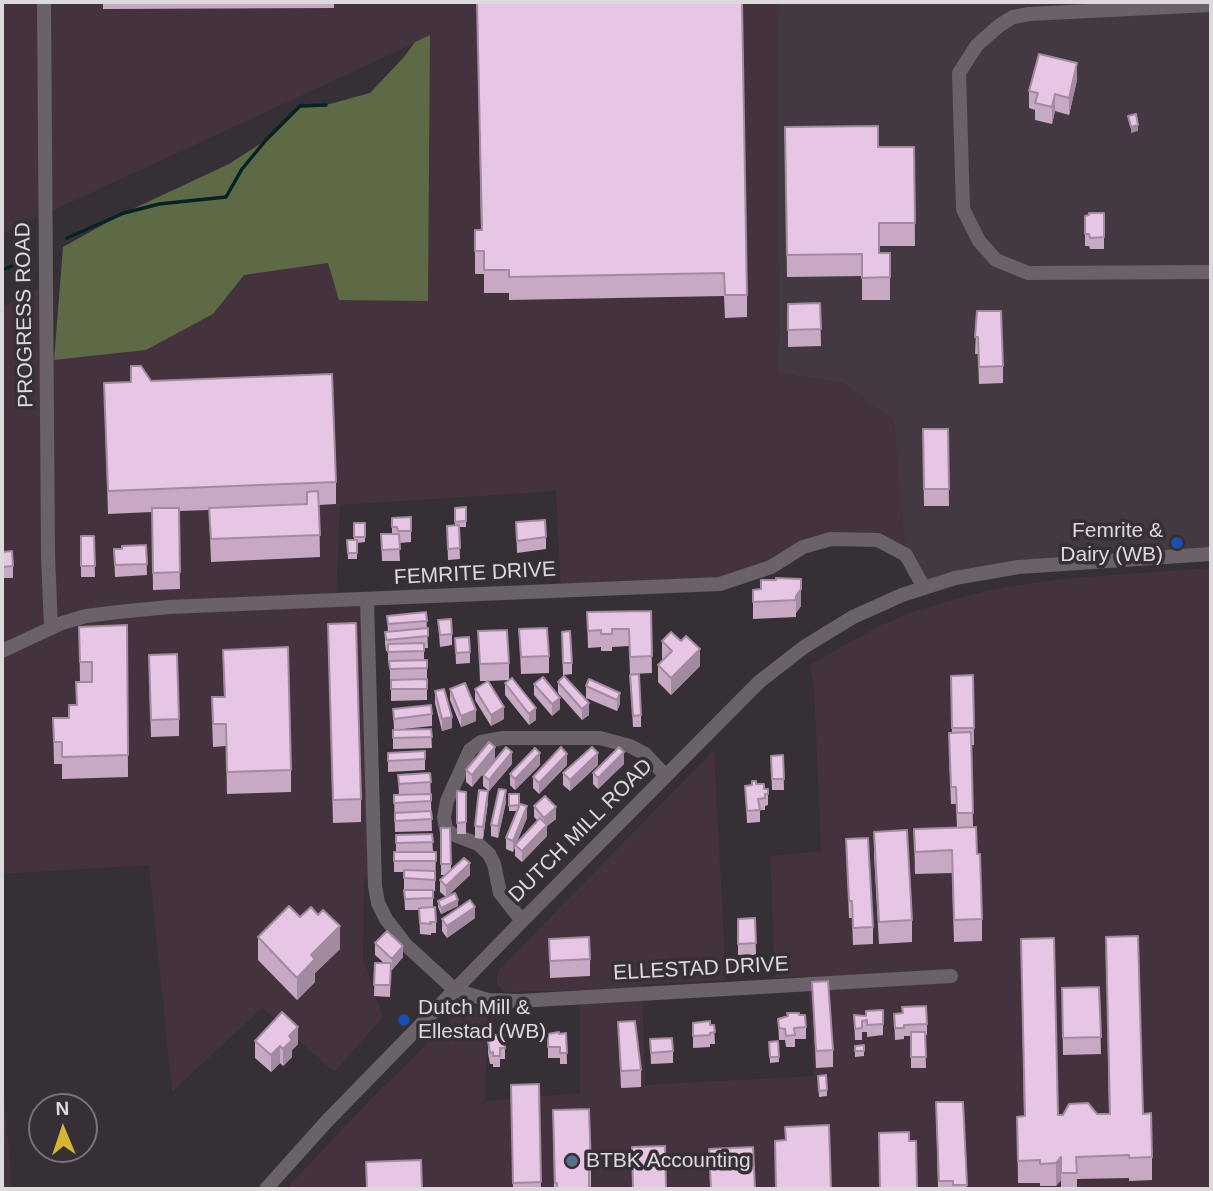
<!DOCTYPE html>
<style>
body{margin:0}
#map{position:relative;width:1213px;height:1191px;overflow:hidden;background:#362f36;font-family:Arial,sans-serif}
canvas{display:block}
.frame{position:absolute;inset:0;border:4px solid #ded9dd;pointer-events:none}
.north{position:absolute;left:28px;top:1093px;width:70px;height:70px;box-sizing:border-box;background:#362f36;border:2px solid #797379;border-radius:50%;rotate:358deg;font-size:19px;font-weight:700;line-height:28px;text-align:center;color:#ded9dd}
.north::after{content:'';display:block;margin:auto;width:24px;height:32px;background:#d4b635;clip-path:polygon(50% 0,100% 100%,50% 72%,0 100%)}
</style>
<div id="map">
<canvas width="1213" height="1191"></canvas>
<div class="frame"></div>
<div class="north">N</div>
</div>
<script>
const c = document.querySelector('canvas').getContext('2d');
c.lineJoin = 'round';
function fill(path, color) { c.fillStyle = color; c.fill(path, 'evenodd'); }
const shape = rows => new Path2D(rows.map(r => 'M' + r).join(''));
function strokePath(path, color, width, dash) { c.strokeStyle = color; c.lineWidth = width; c.lineCap = dash ? 'butt' : 'round'; c.setLineDash(dash || []); c.stroke(path); }
function label(font, color, halo, rows, align = 'center') {
  c.font = font + ' Arial,sans-serif'; c.lineWidth = 7; c.setLineDash([]); c.textBaseline = 'middle'; c.strokeStyle = halo; c.fillStyle = color; for (const [text, x, y, turn = 0] of rows) {
    c.save(); c.translate(x, y); c.rotate((+turn || 0) * Math.PI / 180); c.textAlign = isNaN(turn) ? turn : align; if (halo) c.strokeText(text, 0, 0); c.fillText(text, 0, 0); c.restore();
  }
}
const built = shape([
 [777,2,1211,2,1211,554,1077,562,924,588,906,555,845,384,779,373]
]);
const industrial = shape([
 [2,2,777,2,779,373,845,384,894,420,906,555,878,540,831,539,732,580,561,591,556,491,340,505,336,600,367,599,375,875,364,877,363,959,383,1017,334,1072,262,1008,172,1092,149,865,2,874,2,307,45,286,47,361,146,350,213,314,244,275,329,263,428,300,430,36,2,234],
 [1211,568,1211,1189,286,1189,369,1101,464,1007,476,1006,488,1008,485,1101,580,1093,579,990,505,992,497,984,497,972,714,750,726,980,642,985,645,1085,814,1076,808,976,775,978,770,856,821,851,814,685,810,665,877,627,915,611,973,594,1006,587,1070,578],
 [2,1074,12,1189,2,1189]
]);
const forest = shape([
 [430,35,428,301,339,300,328,263,244,275,213,314,146,350,54,360,63,247,124,213,229,164,266,140,300,106,326,105,370,93,404,57,415,42]
]);
const stream = shape([
 [67,238,124,213,159,204,226,197,242,169,266,140,300,106,326,105],
 [2,270,19,263]
]);
const minor = shape([
 [44,2,48,556,51,627],
 [1211,5,1029,14,1013,17,1000,25,977,45,959,73,963,209,979,241,996,260,1028,273,1211,272],
 [367,599,375,886,378,903,386,919,406,945,455,990,488,1000,519,1001,951,976],
 [2,651,62,623,86,616,118,612,169,607,720,584,771,567,803,547,831,539,878,540,906,555,924,588],
 [522,921,500,893,494,864,489,854,478,844,452,834,446,829,444,817,447,801,470,750,481,742,503,738,600,738,630,746,645,754,666,776],
 [266,1189,327,1121,522,921,759,682,804,647,853,617,902,595,955,578,1019,567,1211,554]
]);
const wall = shape([
 [103,2,334,2,334,8,103,9],
 [477,2,747,295,747,317,725,318,724,296,509,300,509,293,484,293,484,274,475,274,475,230,481,230],
 [1077,80,1069,115,1055,111,1052,124,1035,120,1035,110,1029,108,1029,91],
 [785,127,878,147,914,147,915,246,879,246,879,253,890,253,890,300,862,300,862,276,787,277],
 [1104,213,1104,249,1090,249,1089,246,1085,246,1085,216],
 [820,303,821,346,788,347,788,304],
 [977,311,1003,366,1003,383,979,384,978,354,975,354],
 [131,366,151,381,336,482,336,504,319,505,320,557,211,562,209,510,179,511,180,589,153,590,152,512,108,514,104,383,131,382],
 [923,429,948,429,949,506,924,506],
 [466,507,466,527,459,527,460,559,448,560,447,526,455,525,455,508],
 [411,517,411,542,399,543,400,561,382,561,381,534,392,534,392,518],
 [516,522,546,537,546,549,517,553],
 [354,523,365,523,365,542,357,543,357,559,348,559,347,540,354,540],
 [81,536,94,536,95,577,81,577],
 [146,545,147,575,115,577,114,549],
 [2,552,13,566,13,578,2,578],
 [776,578,801,606,796,613,796,617,753,619,753,590,761,589,776,580],
 [651,611,652,673,630,674,629,646,612,647,612,651,601,651,601,647,588,648,587,612],
 [426,612,428,648,424,648,424,660,427,660,427,679,390,680,390,663,388,663,388,651,386,651,385,643,385,632,388,632,387,616],
 [438,620,452,634,452,645,440,647],
 [328,624,361,799,361,822,333,823],
 [127,625,128,777,62,779,62,764,54,764,53,718,69,718,76,705,76,682,80,682,79,627],
 [519,629,549,656,549,673,521,674],
 [478,631,509,663,509,680,488,681,504,719,491,726,475,700,475,689,488,681,480,681],
 [455,638,470,652,470,663,456,664],
 [662,641,681,641,700,666,671,695,658,682,658,665,663,660,662,658],
 [562,643,572,663,572,674,563,675],
 [223,650,291,770,291,792,227,794,226,746,213,747,212,720,212,697,224,697],
 [149,672,179,719,179,736,151,737],
 [630,675,641,715,641,727,633,727],
 [973,675,974,745,971,745,973,827,982,919,982,941,954,942,952,873,915,874,914,829,957,828,956,804,951,804,949,750,952,732,951,676],
 [427,679,427,700,391,701,391,680],
 [558,682,589,715,582,720,558,693],
 [505,683,536,720,529,725,505,695],
 [534,684,560,709,552,716,534,695],
 [586,686,620,693,620,704,617,711,586,698],
 [450,689,476,721,461,727,450,700],
 [435,691,452,728,442,731,435,703],
 [393,709,432,714,432,726,394,730],
 [431,729,432,748,393,749,393,730],
 [425,751,425,770,388,772,388,753],
 [783,755,784,790,772,790,771,756],
 [495,759,472,787,466,782,466,770],
 [512,764,489,791,483,786,483,775],
 [624,764,598,789,593,784,593,773],
 [540,765,515,790,510,785,510,774],
 [567,765,539,794,533,788,533,777],
 [598,765,570,791,563,785,563,773],
 [430,773,432,831,395,832,394,795,399,795,398,775],
 [756,784,764,789,768,794,768,805,765,806,765,810,760,810,760,822,747,823,745,786],
 [457,791,466,792,466,834,457,834],
 [509,794,519,805,527,818,516,843,538,821,534,817,534,806,556,819,547,826,547,836,522,862,515,856,515,847,513,852,506,849,506,838,517,811,509,811],
 [488,802,483,839,475,838,475,826],
 [506,802,498,838,491,836,491,825],
 [441,828,450,828,451,870,470,875,446,897,458,906,441,914,438,907,438,901,446,897,440,892,440,880,445,875,441,875],
 [874,832,912,920,912,942,879,944,874,855],
 [432,834,433,852,436,852,435,891,433,891,433,907,436,922,436,933,431,933,431,935,420,934,419,910,405,910,404,890,411,890,404,890,404,872,394,872,394,852,396,852,396,835],
 [846,839,873,927,873,944,853,945,852,918,849,918],
 [300,917,340,949,315,973,315,982,297,1000,258,960,258,937],
 [475,918,447,938,442,931,442,919],
 [755,918,756,955,738,955,738,919],
 [1106,937,1152,1157,1152,1180,1129,1181,1129,1178,1077,1179,1077,1189,1061,1189,1061,1180,1056,1186,1040,1186,1040,1183,1018,1183,1017,1117,1024,1116,1021,939,1058,1115,1109,1114],
 [549,939,590,959,590,976,550,978],
 [375,943,403,957,392,970,391,969,390,997,374,996,375,963,384,963,375,955],
 [812,982,833,1050,833,1067,816,1068],
 [1099,987,1101,1054,1063,1055,1062,988],
 [894,1014,927,1024,927,1035,925,1035,926,1068,911,1068,911,1036,904,1036,904,1039,895,1040],
 [799,1015,806,1027,806,1039,795,1039,795,1047,786,1047,785,1040,779,1040,778,1019],
 [854,1015,883,1024,883,1035,867,1037,867,1032,862,1032,862,1040,855,1040],
 [618,1022,641,1070,641,1087,621,1088],
 [693,1023,714,1025,715,1044,710,1044,710,1047,693,1048],
 [566,1033,567,1064,560,1064,560,1058,548,1058,548,1034],
 [505,1034,505,1059,500,1059,500,1067,493,1067,493,1064,490,1064,488,1053,488,1041],
 [650,1039,673,1051,673,1063,651,1064],
 [255,1041,298,1044,292,1050,292,1057,283,1066,280,1063,271,1072,255,1058],
 [778,1041,779,1062,770,1063,769,1042],
 [864,1045,864,1056,855,1057,855,1046],
 [818,1076,827,1090,827,1096,819,1097],
 [539,1084,541,1189,513,1189,511,1085],
 [936,1102,963,1102,967,1189,938,1189],
 [553,1110,591,1168,591,1189,554,1189]
]);
const shadedWall = shape([
 [1077,63,1077,80,1069,115,1069,98],
 [1055,94,1055,111,1052,124,1052,107],
 [1138,125,1138,131,1131,133,1131,127],
 [801,589,801,606,796,613,796,596],
 [700,649,700,666,671,695,671,678],
 [620,693,620,704,617,711,617,700],
 [560,698,560,709,552,716,552,704],
 [589,703,589,715,582,720,582,709],
 [504,707,504,719,491,726,491,715],
 [536,708,536,720,529,725,529,714],
 [476,710,476,721,461,727,461,716],
 [452,717,452,728,442,731,442,719],
 [495,747,495,759,472,787,472,775],
 [512,752,512,764,489,791,489,780],
 [624,752,624,764,598,789,598,778],
 [540,753,540,765,515,790,515,779],
 [598,753,598,765,570,791,570,780],
 [567,754,567,765,539,794,539,783],
 [506,790,506,802,498,838,498,826],
 [488,791,488,802,483,839,483,827],
 [527,806,527,818,513,852,513,841],
 [556,807,556,819,547,826,547,836,522,862,522,851,544,828,544,818],
 [470,863,470,875,446,898,446,886],
 [458,900,458,906,441,914,441,908],
 [475,907,475,918,447,938,447,926],
 [340,926,340,949,315,973,315,982,297,1000,297,978,311,955],
 [403,946,403,957,392,970,392,959],
 [298,1027,298,1044,292,1050,292,1057,283,1066,283,1049,289,1036],
 [280,1046,280,1063,271,1072,271,1055],
 [1061,1157,1061,1180,1056,1186,1056,1163]
]);
const building = shape([
 [477,2,742,2,747,295,725,295,724,273,509,277,509,270,484,270,484,251,475,251,475,230,482,230,477,2],
 [1039,54,1077,63,1069,98,1055,94,1052,107,1035,103,1038,93,1029,91,1039,54],
 [1136,114,1138,125,1131,127,1128,116,1136,114],
 [878,126,878,147,914,147,915,223,879,223,879,253,890,253,890,277,862,278,862,254,787,255,785,127,878,126],
 [1089,213,1104,213,1104,237,1090,238,1089,234,1085,234,1085,216,1089,215,1089,213],
 [820,303,821,329,788,330,788,304,820,303],
 [977,311,1001,311,1003,366,979,367,978,337,975,337,977,311],
 [131,366,141,366,151,381,332,374,336,482,108,491,104,383,131,382,131,366],
 [923,429,948,429,949,489,924,489,923,429],
 [318,491,320,535,211,539,209,508,307,504,307,492,318,491],
 [466,507,466,521,455,522,455,508,466,507],
 [152,508,179,508,180,572,153,573,152,508],
 [411,517,411,531,398,531,397,527,392,527,392,518,411,517],
 [545,520,546,537,517,541,516,522,545,520],
 [354,523,365,523,365,537,354,537,354,523],
 [459,525,460,548,448,549,447,526,459,525],
 [381,534,399,534,400,549,382,550,381,534],
 [81,536,94,536,95,566,81,566,81,536],
 [347,540,357,540,357,553,348,553,347,540],
 [146,545,147,564,115,565,114,549,122,549,122,546,146,545],
 [12,551,13,566,2,567,2,552,12,551],
 [776,578,801,579,801,589,796,596,796,600,753,602,753,590,761,589,761,580,776,580,776,578],
 [651,611,652,656,630,657,629,629,612,629,612,634,601,634,601,630,588,631,587,612,651,611],
 [426,612,427,621,388,624,387,616,426,612],
 [451,619,452,634,440,635,438,620,451,619],
 [356,623,361,799,333,800,328,624,356,623],
 [127,625,128,755,62,757,62,742,54,742,53,718,69,718,69,705,77,705,76,682,92,682,92,662,80,662,79,627,127,625],
 [428,628,428,636,386,640,385,632,428,628],
 [547,628,549,656,521,657,519,629,547,628],
 [507,630,509,663,480,664,478,631,507,630],
 [570,631,572,663,563,663,562,632,570,631],
 [671,632,681,641,686,636,700,649,671,678,658,665,672,651,662,641,671,632],
 [469,637,470,652,456,653,455,638,469,637],
 [424,643,424,651,388,652,388,644,424,643],
 [288,647,291,770,227,772,226,724,213,724,212,697,225,697,223,650,288,647],
 [177,654,179,719,151,720,149,655,177,654],
 [427,660,427,668,390,669,389,661,427,660],
 [639,674,641,715,633,716,630,675,639,674],
 [973,675,974,728,952,728,951,676,973,675],
 [564,676,589,703,582,709,558,682,564,676],
 [543,677,560,698,552,704,534,684,543,677],
 [512,678,536,708,529,714,505,683,512,678],
 [427,679,427,689,391,689,391,680,427,679],
 [589,679,620,693,617,700,586,686,589,679],
 [488,681,504,707,491,715,475,689,488,681],
 [465,683,476,710,461,716,450,689,465,683],
 [444,689,452,717,442,719,435,691,444,689],
 [431,705,432,714,394,719,393,709,431,705],
 [431,729,432,737,393,738,393,730,431,729],
 [971,732,973,813,957,813,956,787,951,787,949,733,971,732],
 [489,742,495,747,472,775,466,770,489,742],
 [506,747,512,752,489,780,483,775,506,747],
 [561,747,567,754,539,783,533,777,561,747],
 [592,747,598,753,570,780,563,773,592,747],
 [619,747,624,752,598,778,593,773,619,747],
 [535,748,540,753,515,779,510,774,535,748],
 [425,751,425,759,388,761,388,753,425,751],
 [783,755,784,779,772,779,771,756,783,755],
 [430,773,431,782,399,784,398,775,430,773],
 [752,781,756,781,756,784,764,784,764,789,768,789,768,794,765,794,765,798,758,799,760,810,747,811,745,786,752,785,752,781],
 [499,789,506,790,498,826,491,825,499,789],
 [479,790,488,791,483,827,475,826,479,790],
 [457,791,466,792,466,822,457,823,457,791],
 [431,794,431,801,394,803,394,795,431,794],
 [509,794,519,794,519,805,509,806,509,794],
 [545,796,556,807,544,818,534,806,545,796],
 [520,804,527,806,513,841,506,838,520,804],
 [431,811,432,819,395,821,395,813,431,811],
 [540,818,547,825,522,851,515,845,540,818],
 [976,827,977,854,980,854,982,919,954,920,952,850,915,852,914,829,976,827],
 [441,828,450,828,451,864,441,864,441,828],
 [907,830,912,920,879,922,874,832,907,830],
 [432,834,433,842,396,843,396,835,432,834],
 [868,838,873,927,853,928,852,901,849,901,846,839,868,838],
 [394,852,436,852,436,861,394,861,394,852],
 [464,858,470,863,446,886,440,880,464,858],
 [404,870,435,871,435,880,404,878,404,870],
 [404,890,433,890,433,898,405,899,404,890],
 [455,893,458,900,441,908,438,901,455,893],
 [470,900,475,907,447,926,442,919,470,900],
 [289,906,300,917,311,907,318,915,323,910,340,926,311,955,315,959,297,978,258,937,289,906],
 [435,907,436,922,430,922,431,924,420,923,419,908,435,907],
 [755,918,756,943,738,944,738,919,755,918],
 [387,931,403,946,392,959,375,943,387,931],
 [1138,936,1143,1114,1151,1113,1152,1157,1129,1158,1129,1155,1076,1157,1077,1173,1061,1173,1061,1157,1056,1163,1040,1164,1040,1160,1018,1161,1017,1117,1025,1116,1021,939,1054,938,1058,1115,1063,1115,1069,1104,1088,1103,1097,1114,1110,1114,1106,937,1138,936],
 [589,937,590,959,550,961,549,939,589,937],
 [375,963,391,963,390,985,374,985,375,963],
 [828,981,833,1050,816,1051,812,982,828,981],
 [1099,987,1101,1037,1063,1038,1062,988,1099,987],
 [926,1006,927,1024,904,1025,904,1028,895,1028,894,1014,903,1013,902,1007,926,1006],
 [883,1010,883,1024,867,1025,867,1020,862,1021,862,1028,855,1029,854,1015,866,1016,866,1011,883,1010],
 [282,1012,298,1027,289,1036,292,1040,283,1049,280,1046,271,1055,255,1041,282,1012],
 [787,1013,799,1013,799,1015,805,1015,806,1027,794,1028,795,1035,786,1036,785,1029,779,1028,778,1019,788,1016,787,1013],
 [635,1021,641,1070,621,1071,618,1022,635,1021],
 [710,1021,710,1025,714,1025,715,1032,710,1033,710,1035,693,1036,693,1023,710,1021],
 [559,1032,559,1034,566,1033,567,1053,560,1053,560,1047,548,1047,548,1034,559,1032],
 [911,1032,925,1032,926,1057,911,1057,911,1032],
 [505,1034,505,1048,500,1048,500,1056,493,1056,493,1052,490,1053,488,1041,494,1039,494,1035,505,1034],
 [672,1038,673,1051,651,1053,650,1039,672,1038],
 [778,1041,779,1057,770,1057,769,1042,778,1041],
 [864,1045,864,1051,855,1051,855,1046,864,1045],
 [826,1075,827,1090,819,1091,818,1076,826,1075],
 [539,1084,541,1182,513,1183,511,1085,539,1084],
 [936,1102,963,1102,967,1185,953,1185,953,1181,939,1181,936,1102],
 [589,1109,591,1168,589,1168,589,1189,557,1189,557,1183,555,1183,553,1110,589,1109],
 [829,1125,831,1189,776,1189,775,1141,786,1140,785,1127,829,1125],
 [909,1132,909,1141,916,1141,917,1189,880,1189,879,1133,909,1132],
 [665,1146,666,1188,633,1189,632,1147,665,1146],
 [753,1147,755,1189,711,1189,709,1149,753,1147],
 [421,1160,422,1189,367,1189,366,1162,421,1160]
]);
const markers = [
 [1177,543,7,"#1a4fb4"],
 [404,1020,7,"#1a4fb4"],
 [572,1161,7,"#5c6f8a"]
];
const streetNames = [
 ["PROGRESS ROAD",25,315,-91],
 ["FEMRITE DRIVE",475,574,-3],
 ["DUTCH MILL ROAD",581,831,-45],
 ["ELLESTAD DRIVE",701,969,-3]
];
const poiNames = [
 ["Femrite &",1163,531,"right"],
 ["Dairy (WB)",1163,555,"right"],
 ["Dutch Mill &",418,1008],
 ["Ellestad (WB)",418,1032],
 ["BTBK Accounting",586,1161]
];
fill(built, '#443843');
fill(industrial, '#44333e');
fill(forest, '#5e6a46');
strokePath(stream, '#062323', 3.5);
strokePath(minor, '#6a6169', 14);
fill(wall, '#c7a9c4');
fill(shadedWall, '#a28aa0');
fill(building, '#e7c5e4');
strokePath(building, '#a28aa0', 2);
for (const [x, y, r, color] of markers) { const dot = new Path2D(); dot.arc(x, y, r, 0, 2 * Math.PI); c.fillStyle = color; c.fill(dot); strokePath(dot, '#362f36', 2.5); }
label('21px', '#ded9dd', '#362f36', streetNames);
label('21px', '#ded9dd', '#362f36', poiNames, 'left');
</script>
